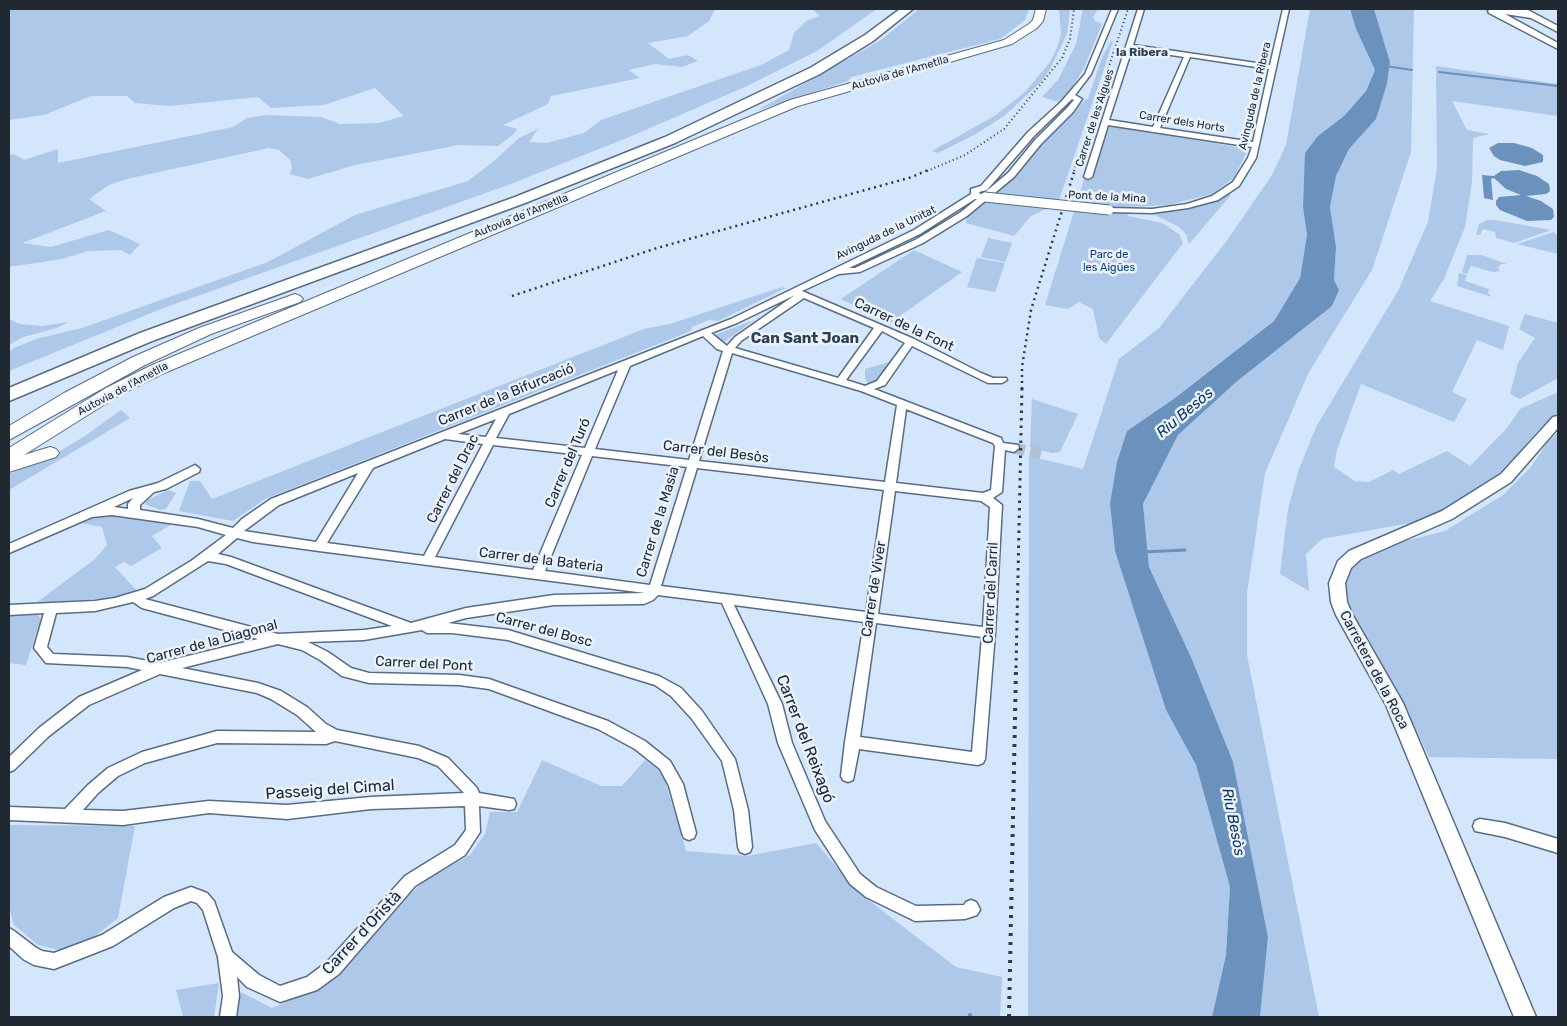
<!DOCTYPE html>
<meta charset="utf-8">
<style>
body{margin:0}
#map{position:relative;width:1567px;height:1026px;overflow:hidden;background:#d4e6fb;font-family:Rubik,sans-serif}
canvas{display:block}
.frame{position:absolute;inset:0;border:10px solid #202832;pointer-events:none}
</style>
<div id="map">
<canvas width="1567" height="1026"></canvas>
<div class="frame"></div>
</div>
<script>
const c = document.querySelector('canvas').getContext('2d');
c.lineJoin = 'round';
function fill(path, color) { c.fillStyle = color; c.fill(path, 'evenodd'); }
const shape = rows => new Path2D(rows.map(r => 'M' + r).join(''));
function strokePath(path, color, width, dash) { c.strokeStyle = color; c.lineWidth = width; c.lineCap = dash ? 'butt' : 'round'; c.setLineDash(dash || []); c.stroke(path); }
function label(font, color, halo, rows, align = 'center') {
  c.font = font + ' Rubik,sans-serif'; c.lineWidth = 5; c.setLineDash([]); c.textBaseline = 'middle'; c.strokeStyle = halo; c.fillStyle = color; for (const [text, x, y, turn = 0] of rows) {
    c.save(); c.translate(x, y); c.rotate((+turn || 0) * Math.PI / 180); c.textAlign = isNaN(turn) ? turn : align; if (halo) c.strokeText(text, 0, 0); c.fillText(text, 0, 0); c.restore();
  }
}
const green = shape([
 [9,9,715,9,709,21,688,36,648,43,669,59,688,55,698,61,682,67,655,64,629,70,640,78,551,96,548,104,503,125,517,129,514,134,498,146,459,145,355,165,308,179,290,174,292,167,290,160,279,150,269,148,127,179,109,185,89,199,106,211,22,243,51,247,109,230,140,244,130,255,121,250,89,251,62,259,9,267,9,154,16,155,24,160,58,149,58,163,233,127,247,118,266,115,321,117,340,124,379,123,404,116,375,88,324,105,271,108,258,97,170,106,135,103,127,96,91,96,44,115,9,120],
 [812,9,877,9,817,51,747,86,627,138,508,185,161,309,9,371,9,352,14,348,36,339,82,328,268,262,355,215,468,181,494,161,519,138,538,129,529,142,547,143,584,133,601,120,761,65,789,50,794,33,806,21,820,16],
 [919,9,1029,9,1025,20,1000,39,851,77,848,81,756,111,881,40],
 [1059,9,1070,9,1067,34,1049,71,1040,83,1004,116,976,134,938,153,932,151,996,115,1025,92,1050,62,1057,48,1061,34],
 [1083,9,1098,9,1093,17,1095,21,1102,24,1084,68,1071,89,1059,102,1042,97,1058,80,1076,44],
 [1310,9,1350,9,1356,29,1375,70,1366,91,1344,116,1318,136,1304,182,1303,207,1307,235,1300,278,1274,321,1175,398,1127,431,1110,504,1115,551,1166,710,1196,765,1230,887,1226,955,1212,1017,1028,1017,1029,456,1083,469,1119,359,1159,328,1228,239,1272,175,1286,145],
 [1374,9,1414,9,1411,152,1372,270,1309,372,1265,473,1247,593,1247,655,1319,1017,1260,1017,1268,937,1233,763,1191,657,1149,567,1143,504,1178,435,1235,383,1332,306,1339,290,1334,280,1336,247,1330,207,1336,176,1349,149,1376,119,1387,84,1390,62],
 [1111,41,1113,41,1101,78,1058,203,1031,216,1014,236,966,223,966,218,997,193,1048,137,1086,99,1088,99,1102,57],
 [1436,66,1558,84,1558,116,1452,101,1467,130,1490,134,1473,138,1472,182,1465,227,1444,279,1430,301,1509,326,1503,350,1477,340,1452,392,1467,399,1454,422,1361,384,1337,450,1334,467,1355,481,1369,482,1393,470,1399,474,1447,451,1470,466,1507,428,1520,409,1558,392,1558,413,1537,431,1501,475,1433,516,1410,523,1322,539,1306,554,1309,591,1280,574,1288,509,1299,469,1316,427,1398,291,1428,222,1437,168],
 [1108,125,1248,149,1234,178,1212,194,1168,205,1127,207,1128,216,1162,223,1179,234,1183,243,1106,344,1099,338,1093,309,1079,302,1068,309,1045,305,1090,160,1097,162],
 [1228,194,1231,195,1189,244,1186,234,1179,227,1151,213,1197,207],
 [1487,220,1495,220,1551,230,1514,243,1496,238,1495,232,1483,229,1480,235,1476,235,1479,224],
 [1554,232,1558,237,1558,254,1517,244],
 [988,238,1012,243,1005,262,981,257],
 [914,250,962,272,890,323,841,299],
 [1467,255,1481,255,1507,264,1501,264,1498,268,1500,271,1493,272,1471,266,1467,274,1462,272],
 [977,258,1005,263,995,292,967,287],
 [1459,273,1467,275,1465,281,1489,289,1488,293,1492,297,1457,286],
 [782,287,786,288,718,321,709,320,692,327,691,331,265,499,233,521,179,511,190,481,200,481,212,499,644,329,670,324],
 [1525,314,1558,323,1558,378,1520,399,1510,394,1518,363,1535,338,1519,329],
 [9,319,20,324,42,326,69,322,57,328,23,337,9,345],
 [754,320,723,343,713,339,712,336],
 [893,361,878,382,869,385,865,378,865,369],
 [1032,399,1078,414,1060,452,1052,453,1030,447],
 [121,410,130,418,9,490,9,474,50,457,85,436],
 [1558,432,1558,759,1429,757,1394,685,1355,627,1334,583,1334,568,1342,557,1445,531,1503,495,1531,467,1547,443],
 [168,490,176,493,166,509,161,510,144,504,148,500],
 [103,515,172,524,152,536,162,548,131,566,124,562,115,567,137,591,129,597,36,603,95,559,107,545,102,527,81,523,49,534],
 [9,615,38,615,41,619,26,665,9,663],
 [542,760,601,786,622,786,645,760,663,774,686,851,747,856,816,843,859,893,956,967,1002,977,1000,1017,236,1017,241,992,272,1008,328,983,376,927,425,880,470,855,485,834,490,812,517,812],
 [9,825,135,826,118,918,94,937,60,950,38,945,14,925,9,907],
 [219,983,214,1017,183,1017,176,990]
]);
const water = shape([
 [1350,9,1374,9,1390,62,1387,84,1376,119,1349,149,1336,176,1330,207,1336,247,1334,280,1339,290,1332,306,1235,383,1178,435,1143,504,1149,567,1191,657,1233,762,1268,937,1260,1017,1212,1017,1226,955,1230,887,1196,765,1166,710,1115,551,1110,504,1117,462,1127,431,1175,398,1274,321,1300,278,1307,235,1303,207,1305,153,1318,136,1344,116,1366,91,1375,70,1356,29],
 [1498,143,1514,143,1532,148,1543,155,1543,162,1525,166,1500,160,1494,156,1489,148],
 [1519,170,1537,176,1549,184,1550,191,1546,194,1526,196,1541,201,1553,209,1554,217,1551,220,1527,221,1500,210,1496,205,1496,201,1499,197,1521,195,1506,189,1494,178,1491,179,1493,200,1484,198,1482,175,1494,176,1501,171]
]);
const streamFar2 = shape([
 [1386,66,1412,70],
 [1439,72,1558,86]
]);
const streamFar1 = shape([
 [1143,552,1185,550]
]);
const stream = shape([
 [970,1015,970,1017]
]);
const minorTunnel = shape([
 [1014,448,1045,455]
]);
const minor = shape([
 [1112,9,1118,9,1091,74,1075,95,1082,99,1073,112,1041,144,1014,177,967,216,923,243,860,272,839,274,802,291,914,339,981,373,993,378,1006,378,1007,380,1002,383,988,383,912,346,885,385,874,389,1001,438,1003,443,1018,445,1019,448,1014,452,1005,450,1002,492,993,498,1002,505,995,633,985,759,983,763,978,765,859,749,853,780,848,782,843,780,841,776,845,742,864,622,734,605,782,704,792,743,825,821,860,874,876,887,916,906,964,905,966,902,971,900,976,902,979,907,980,910,977,915,965,919,915,921,866,897,850,884,815,830,778,743,768,704,722,603,658,595,653,600,644,604,554,605,466,618,448,623,508,630,659,676,681,688,702,711,735,759,748,810,752,847,750,852,745,854,740,852,738,847,734,810,722,761,692,719,671,696,655,685,508,640,452,633,427,633,422,630,364,640,308,642,328,652,351,668,369,673,459,675,489,679,608,721,645,741,670,761,683,784,696,833,694,838,689,840,684,838,682,833,669,786,660,769,635,749,598,729,489,689,459,685,369,683,342,676,320,660,302,650,278,644,182,668,258,683,281,691,307,707,326,724,337,730,419,746,448,758,477,788,479,793,514,799,516,804,514,809,509,810,479,806,480,832,465,855,415,886,339,974,317,990,280,1002,247,987,237,977,239,996,236,1017,220,1017,223,996,218,957,203,910,197,903,191,901,174,908,113,946,54,969,34,965,23,959,9,946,9,928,14,931,35,947,42,951,54,953,102,935,164,897,191,887,207,893,214,901,232,952,259,975,280,986,307,977,327,962,405,876,455,845,466,830,465,806,371,809,287,819,209,813,123,825,9,820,9,807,65,809,88,785,108,768,142,752,217,731,316,732,297,715,271,699,257,693,160,674,89,705,49,736,14,770,9,772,9,757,39,728,79,697,142,670,127,667,46,663,34,648,44,613,9,615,9,605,95,601,115,598,145,589,191,561,226,535,198,527,112,515,92,517,9,553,9,544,129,491,158,483,195,465,200,469,199,472,166,489,154,492,140,505,140,510,198,519,233,528,242,519,271,499,731,319,914,230,971,194,971,189,981,186,1028,132,1061,102,1085,74,1112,9],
 [1072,99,1074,100,1067,108,1035,140,1008,173,983,194,980,194,979,192,987,190,1034,136,1072,99],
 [975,199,977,199,961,212,917,239,855,268,849,268,920,234,975,199],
 [795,295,735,337,727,346,711,333,737,323,795,295],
 [804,298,874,328,838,378,735,348,741,341,804,298],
 [882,331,905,343,877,381,865,386,846,380,882,331],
 [703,336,717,349,723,351,689,460,595,449,630,366,703,336],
 [732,353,861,391,897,405,885,482,699,461,732,353],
 [618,370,585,448,496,438,509,414,618,370],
 [906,409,993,443,995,446,991,490,983,493,896,483,906,409],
 [496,419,486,437,458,434,496,419],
 [445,439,483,444,424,556,327,543,373,468,445,439],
 [493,445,582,455,533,570,435,557,493,445],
 [592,456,687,467,650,585,545,571,592,456],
 [697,468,884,490,866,612,661,586,697,468],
 [358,473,316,542,244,531,279,505,358,473],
 [895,491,981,501,990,507,983,627,878,614,895,491],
 [133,498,128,504,128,509,114,507,133,498],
 [237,538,253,542,319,551,645,593,554,595,466,608,411,623,231,557,218,554,237,538],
 [208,561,226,564,392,626,364,630,278,634,145,599,153,596,208,561],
 [133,602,142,608,258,639,159,663,127,657,53,654,47,647,56,613,95,611,133,602],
 [876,623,982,637,972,752,860,737,876,623],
 [335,741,418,758,438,766,464,793,371,797,287,805,209,801,123,811,83,810,98,793,118,776,145,763,217,743,326,744,335,741],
 [1138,9,1144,9,1133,45,1270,65,1283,9,1289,9,1256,158,1239,186,1218,200,1188,208,1152,213,1109,212,1105,210,1109,208,1152,209,1187,204,1212,196,1233,182,1248,158,1252,147,1108,125,1092,177,1088,179,1084,177,1138,9],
 [1132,49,1184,57,1153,127,1109,120,1132,49],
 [1190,57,1269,69,1253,142,1160,128,1190,57],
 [1480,819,1505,823,1558,839,1558,853,1505,837,1475,831,1473,826,1475,821,1480,819]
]);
const tertiary = shape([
 [1491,9,1526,9,1558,26,1558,32,1531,18,1505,14,1558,43,1558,49,1489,13,1488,11,1491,9],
 [1558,416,1558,428,1511,482,1452,519,1361,559,1351,568,1345,583,1347,602,1352,614,1403,703,1536,1017,1514,1017,1386,705,1336,615,1331,602,1329,583,1338,561,1349,551,1442,511,1501,474,1553,417,1558,416]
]);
const trunk = shape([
 [1036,9,1046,9,1043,21,1037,28,1012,44,798,106,162,374,118,396,24,455,50,447,56,449,59,453,56,457,9,472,9,448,106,388,150,366,790,100,1004,40,1029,24,1033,20,1036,9],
 [295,294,300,296,303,299,300,302,211,334,145,365,9,440,9,426,64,393,133,357,199,328,295,294]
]);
const motorway = shape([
 [900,9,913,9,873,41,820,74,675,143,525,203,152,341,9,401,9,388,140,333,515,197,665,137,810,68,865,35,900,9]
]);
const railFar3 = shape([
 [927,171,965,155,1004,129,1062,58,1070,39,1074,9],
 [1074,171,1128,9]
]);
const railFar2 = shape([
 [512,296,657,248,912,177,930,169],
 [1022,389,1022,367,1031,310,1075,169]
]);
const railFar1 = shape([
 [1016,668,1022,387]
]);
const rail = shape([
 [1009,1017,1016,667]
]);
const minorBridge = shape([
 [985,197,1109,210]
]);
const farStreetnames = [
 ["Autovia de l'Ametlla",900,73,-16],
 ["Avinguda de la Ribera",1255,96,-77],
 ["Carrer de les Aigues",1095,118,-72],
 ["Carrer dels Horts",1182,122,9],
 ["Pont de la Mina",1107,197,3],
 ["Autovia de l'Ametlla",521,216,-22],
 ["Avinguda de la Unitat",886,233,-26],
 ["Autovia de l'Ametlla",123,389,-28]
];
const farParknames = [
 ["Parc de",1109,255],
 ["les Aigües",1109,268]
];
const farNeighbourhoodnames = [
 ["la Ribera",1142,53]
];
const streetNames = [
 ["Carrer de la Font",904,325,25],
 ["Carrer de la Bifurcació",506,395,-22],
 ["Carrer del Besòs",716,452,7],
 ["Carrer del Turó",568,463,-67],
 ["Carrer del Drac",453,479,-63],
 ["Carrer de la Masia",658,522,-73],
 ["Carrer de la Bateria",541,560,7],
 ["Carrer de Viver",874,589,-81],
 ["Carrer del Carril",991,593,-87],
 ["Carrer del Bosc",544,630,15],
 ["Carrer de la Diagonal",212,642,-15],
 ["Carrer del Pont",424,664,3],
 ["Carretera de la Roca",1374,670,62]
];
const neighbourhoodNames = [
 ["Can Sant Joan",805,339]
];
const waterNames = [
 ["Riu Besòs",1185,413,-40],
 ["Riu Besòs",1233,822,79]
];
const nearStreetnames = [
 ["Carrer del Reixagó",805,739,69],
 ["Passeig del Cimal",330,790,-4],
 ["Carrer d'Oristà",362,933,-47]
];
fill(green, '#adc8e8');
fill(water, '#6b91bd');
strokePath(streamFar2, '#6b91bd', 2);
strokePath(streamFar1, '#6b91bd', 3);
strokePath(stream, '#6b91bd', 4);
strokePath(minorTunnel, '#b0c0d3', 11, [11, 5.5]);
strokePath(minor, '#596c83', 3);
strokePath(tertiary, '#596c83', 3);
strokePath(trunk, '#596c83', 2);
strokePath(motorway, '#596c83', 3);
fill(minor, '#fff');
fill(tertiary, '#fff');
fill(trunk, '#fff');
fill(motorway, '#fff');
strokePath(railFar3, '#323b47', 2, [1, 3]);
strokePath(railFar2, '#323b47', 2.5, [2, 4]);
strokePath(railFar1, '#323b47', 3, [2.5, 5]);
strokePath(rail, '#323b47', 4, [3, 6]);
strokePath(minorBridge, '#596c83', 11, []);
strokePath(minorBridge, '#fff', 9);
label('11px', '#202832', '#e9f2fd', farStreetnames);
label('11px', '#084178', '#e9f2fd', farParknames);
label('bold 12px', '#2d3e53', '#e9f2fd', farNeighbourhoodnames);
label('14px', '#202832', '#e9f2fd', streetNames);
label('bold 15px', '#2d3e53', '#e9f2fd', neighbourhoodNames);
label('italic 15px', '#0a335d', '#e9f2fd', waterNames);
label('16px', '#202832', '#e9f2fd', nearStreetnames);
</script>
